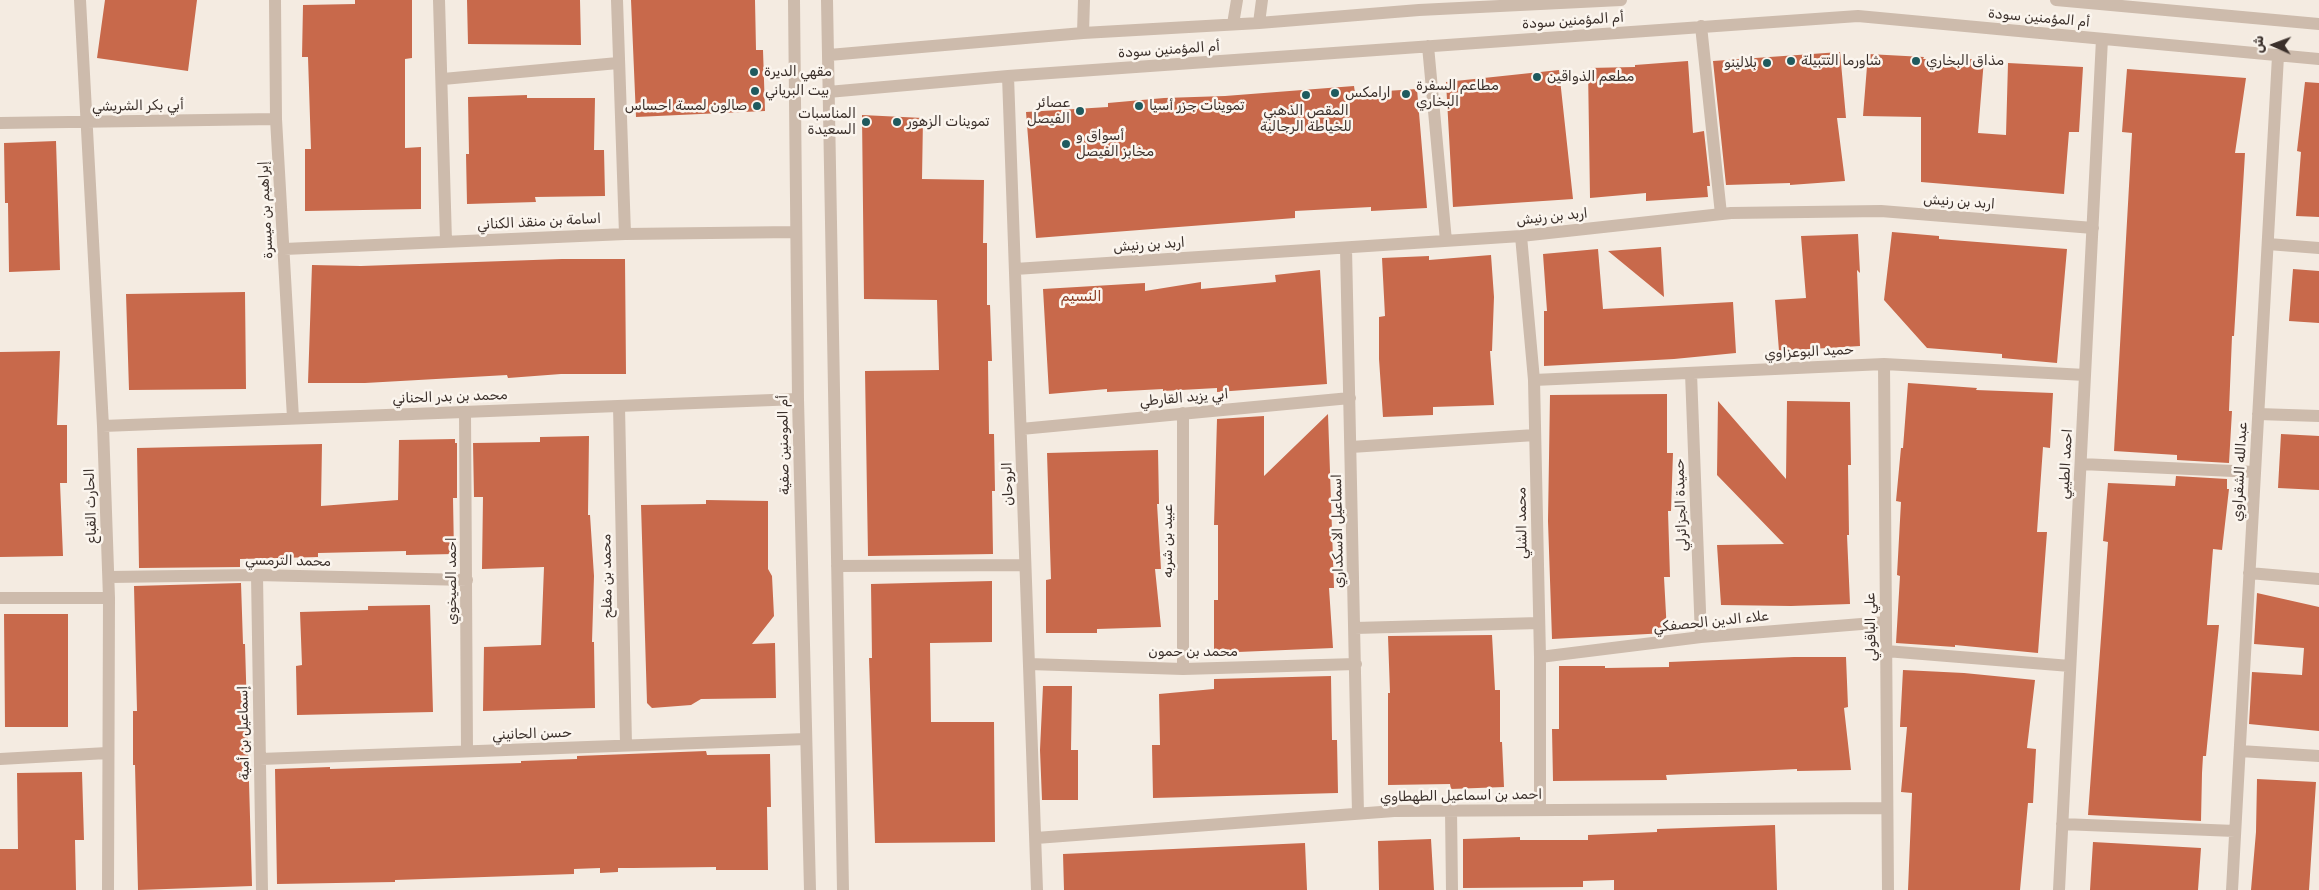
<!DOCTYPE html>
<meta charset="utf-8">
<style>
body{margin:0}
#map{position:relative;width:2319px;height:890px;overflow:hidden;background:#f4ebe1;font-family:Rubik,Cairo,sans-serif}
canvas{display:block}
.north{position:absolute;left:2249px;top:20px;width:50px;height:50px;-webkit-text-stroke:4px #fbf5ee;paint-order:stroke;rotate:272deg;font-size:14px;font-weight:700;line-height:20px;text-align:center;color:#3b302b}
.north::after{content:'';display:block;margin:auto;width:18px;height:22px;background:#3b302b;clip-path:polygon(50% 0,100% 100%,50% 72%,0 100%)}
</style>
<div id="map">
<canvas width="2319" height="890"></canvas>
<div class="north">ش</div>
</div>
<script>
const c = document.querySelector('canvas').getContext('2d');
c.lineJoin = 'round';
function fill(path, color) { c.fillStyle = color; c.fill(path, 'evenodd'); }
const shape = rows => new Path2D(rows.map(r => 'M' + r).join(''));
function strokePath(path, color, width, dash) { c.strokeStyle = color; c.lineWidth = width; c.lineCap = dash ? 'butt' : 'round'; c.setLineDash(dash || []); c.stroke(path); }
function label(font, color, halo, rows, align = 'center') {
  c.font = font + ' Rubik,Cairo,sans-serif'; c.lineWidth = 5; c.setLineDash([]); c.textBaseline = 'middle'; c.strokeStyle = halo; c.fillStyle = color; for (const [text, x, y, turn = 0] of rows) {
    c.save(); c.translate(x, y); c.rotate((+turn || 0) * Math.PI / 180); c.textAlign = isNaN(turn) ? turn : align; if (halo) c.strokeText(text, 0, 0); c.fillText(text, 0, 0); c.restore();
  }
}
const building = shape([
 [105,0,197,0,188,71,97,58],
 [355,0,412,0,412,58,405,59,405,148,421,147,421,209,305,211,305,149,311,149,308,57,302,57,303,5,355,4],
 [467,0,580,0,581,45,468,44],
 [631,0,755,0,756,50,763,50,765,111,636,117],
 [1840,52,1846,118,1837,118,1845,181,1790,185,1790,183,1726,185,1713,61],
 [1868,54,1924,57,1923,59,1984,59,1978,133,2006,135,2008,63,2083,67,2079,132,2069,132,2064,194,1921,182,1921,117,1863,116],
 [1688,61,1693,133,1704,131,1710,186,1707,186,1708,197,1646,201,1646,193,1590,198,1588,68,1635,67,1635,65],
 [2127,69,2246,78,2235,153,2245,153,2234,336,2232,336,2229,411,2232,411,2229,463,2177,460,2177,455,2114,451,2132,133,2122,132],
 [1559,70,1573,199,1453,207,1446,82],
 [2305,82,2319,83,2319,217,2296,216,2301,152,2297,151],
 [1354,86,1355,93,1417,89,1427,208,1371,211,1371,207,1295,211,1295,218,1036,238,1026,112,1108,107,1108,103,1164,98,1225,96],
 [527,95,527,98,595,98,594,150,604,150,605,196,535,197,536,202,467,204,466,154,469,154,468,97],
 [862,115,923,118,922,179,984,180,983,243,987,243,987,305,990,305,992,361,988,361,989,434,994,434,995,491,992,491,993,554,868,556,865,371,939,370,937,300,864,299],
 [56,141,60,270,9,272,8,203,5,203,4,143],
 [1892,232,1939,236,1939,239,2067,249,2057,363,2002,358,2002,354,1927,348,1884,300],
 [1858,234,1860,273,1857,270,1860,346,1779,351,1775,300,1806,298,1801,236],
 [1661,247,1664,297,1608,251],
 [1598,249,1603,309,1733,302,1736,353,1674,359,1544,366,1544,311,1547,311,1543,254],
 [1491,255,1494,297,1492,351,1490,351,1494,405,1433,407,1433,415,1383,417,1379,359,1379,317,1385,316,1382,258,1429,256,1429,260],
 [562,259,625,259,626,374,561,374,508,378,507,375,365,383,308,383,312,265,361,266],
 [2293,269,2319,271,2319,323,2289,321],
 [1320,270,1327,384,1217,392,1217,388,1163,391,1163,389,1107,392,1107,389,1049,394,1043,289,1145,283,1145,291,1201,282,1201,289,1276,282,1275,275],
 [245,292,246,389,129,390,126,294],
 [60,351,57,425,67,425,67,483,60,483,63,556,0,557,0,352],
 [1908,383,1977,388,1976,390,2053,393,2050,448,2043,447,2037,532,2047,532,2038,653,1955,645,1955,647,1896,643,1900,576,1897,575,1901,502,1896,501,1901,448,1903,448],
 [1667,394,1667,453,1673,453,1671,511,1668,511,1670,577,1664,577,1667,633,1552,639,1548,521,1550,395],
 [1718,401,1786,479,1787,401,1850,402,1851,465,1848,465,1849,535,1847,535,1850,604,1791,606,1721,605,1717,545,1784,544,1717,475],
 [1328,414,1334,588,1329,588,1333,648,1214,653,1214,600,1218,600,1218,525,1214,525,1217,419,1264,416,1264,476],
 [2281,434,2319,436,2319,490,2278,488],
 [589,436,588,515,590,515,594,576,592,642,594,642,595,708,483,711,484,647,541,645,544,567,482,569,483,497,474,497,473,443,540,442,540,437],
 [455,439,455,443,457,443,457,498,453,498,454,554,406,555,406,551,318,553,318,557,240,559,240,567,139,568,137,448,322,444,321,506,398,500,399,440],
 [1158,450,1159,504,1157,504,1161,569,1155,569,1161,627,1097,629,1097,633,1046,633,1046,580,1051,579,1047,453],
 [2176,476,2227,479,2227,489,2229,489,2222,550,2213,549,2207,625,2219,625,2206,756,2203,756,2202,773,2201,821,2088,815,2108,542,2103,541,2108,483,2175,486],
 [706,500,768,501,768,569,772,576,774,616,752,644,775,643,776,698,701,699,691,705,652,708,647,703,641,505,706,504],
 [992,581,992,642,930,643,931,722,994,722,995,842,875,843,869,658,872,658,871,584],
 [241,583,243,644,245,644,252,886,138,890,135,765,133,765,133,711,137,711,134,586],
 [2257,593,2319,607,2319,731,2249,724,2252,672,2302,675,2304,648,2254,644],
 [430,605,433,712,297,715,296,666,302,665,300,612,368,610,368,606],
 [4,614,68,614,68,727,5,727],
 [1492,635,1495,690,1500,690,1500,742,1502,742,1504,787,1451,789,1450,784,1388,785,1388,693,1390,693,1388,636],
 [1794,657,1846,657,1848,707,1844,708,1851,770,1797,771,1797,769,1666,775,1667,780,1553,781,1552,729,1559,729,1559,666,1605,666,1605,668,1669,667,1669,662],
 [1903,670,1964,673,2035,680,2027,748,2036,749,2033,803,2028,803,2020,890,1908,890,1912,793,1901,792,1907,727,1900,727],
 [1331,676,1332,740,1337,740,1338,793,1153,798,1152,745,1160,745,1159,694,1214,689,1214,679],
 [1043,686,1072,686,1071,750,1078,750,1078,800,1042,800,1040,750],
 [706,751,707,755,770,754,771,807,767,807,768,870,716,870,716,867,633,868,618,868,618,872,600,873,600,868,574,869,574,874,395,880,395,882,277,884,275,769,330,767,330,769,521,763,521,761,577,759,577,756],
 [82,772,84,840,75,840,76,890,0,890,0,849,18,849,17,773],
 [2257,779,2316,782,2309,890,2251,890,2256,832],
 [1775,825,1777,890,1614,890,1614,880,1583,881,1583,887,1463,888,1463,839,1520,837,1520,840,1588,840,1588,835,1657,832,1657,829],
 [1431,839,1434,890,1379,890,1378,841],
 [2093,842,2201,848,2198,890,2090,890],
 [1305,843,1307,890,1064,890,1063,854]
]);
const minor = shape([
 [80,0,103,426,109,598,108,890],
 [275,0,276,119,293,418],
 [439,0,446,241],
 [617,0,625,234],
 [794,0,798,399,810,890],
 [827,0,843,890],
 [2056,0,2319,24],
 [1259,23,1262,0],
 [1233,24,1237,0],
 [1701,26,1721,214],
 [1083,33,1084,0],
 [1428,46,1446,241],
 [829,55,1083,33,1259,23,1419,10,1621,0],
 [1008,76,1037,890],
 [443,79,618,63],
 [828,92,1008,76,1858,16,2319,59],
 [0,123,276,119],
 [1521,236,1534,380,1540,657,1540,810],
 [2268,244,2319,248],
 [1346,248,1358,813],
 [284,249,625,234,795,232],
 [1015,269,1521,236,1731,213,1881,211,2093,228],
 [1884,364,1888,890],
 [1691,373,1701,637],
 [1534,380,1884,364,2085,375],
 [619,406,626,745],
 [465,412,467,751],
 [1183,413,1183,669],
 [2258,414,2319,416],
 [103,426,798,399],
 [1021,429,1350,398],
 [1351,447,1535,435],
 [2081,464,2255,472],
 [837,566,1025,565],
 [2249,573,2319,579],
 [257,575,262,890],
 [109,577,257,575,467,580],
 [0,598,109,598],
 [1355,628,1539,623],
 [1886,651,2070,666],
 [1540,657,1701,637,1886,622],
 [1029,664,1183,669,1356,664],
 [2240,751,2319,756],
 [0,759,107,753],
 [260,759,806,739],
 [1451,810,1452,890],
 [2062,824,2235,831],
 [1036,838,1394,811,1887,808],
 [2059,890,2102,39],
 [2232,890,2278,56]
]);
const markers = [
 [1791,61,5,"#1f5a5e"],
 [1916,61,5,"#1f5a5e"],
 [1767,63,5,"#1f5a5e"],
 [754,72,5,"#1f5a5e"],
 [1537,77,5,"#1f5a5e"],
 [755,91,5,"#1f5a5e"],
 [1335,93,5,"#1f5a5e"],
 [1406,94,5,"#1f5a5e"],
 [1306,95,5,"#1f5a5e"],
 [757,106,5,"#1f5a5e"],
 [1139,106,5,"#1f5a5e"],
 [1080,111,5,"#1f5a5e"],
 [866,122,5,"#1f5a5e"],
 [897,122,5,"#1f5a5e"],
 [1066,144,5,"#1f5a5e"]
];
const streetNames = [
 ["أم المؤمنين سودة",2039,18,5],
 ["أم المؤمنين سودة",1573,21,-4],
 ["أم المؤمنين سودة",1169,50,-4],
 ["أبي بكر الشريشي",138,106,-1],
 ["اربد بن رنيش",1959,202,4],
 ["إبراهيم بن ميسرة",266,210,-93],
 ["اربد بن رنيش",1552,217,-6],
 ["اسامة بن منقذ الكناني",539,222,-3],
 ["اربد بن رنيش",1149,245,-4],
 ["حميد البوعزاوي",1809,352,-3],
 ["محمد بن بدر الحناني",450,397,-2],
 ["ابي يزيد القارطي",1184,398,-5],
 ["أم المومنين صفية",784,445,-91],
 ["احمد الطيبي",2066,464,-87],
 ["عبدالله الشقراوي",2240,472,-87],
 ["الروحان",1008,484,-92],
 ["حميدة الجزائرلي",1681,505,-92],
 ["الحارث القباع",91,506,-92],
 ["محمد الشلي",1522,523,-91],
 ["اسماعيل الاسكداري",1338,531,-91],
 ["عبيد بن شربه",1168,541,-90],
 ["محمد الترمسي",288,561,1],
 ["محمد بن مفلح",607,576,-91],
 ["احمد الصيخوي",452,581,-90],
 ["علاء الدين الحصفكي",1711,622,-6],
 ["علي الباقولي",1871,627,-91],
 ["محمد بن حمون",1193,652],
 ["إسماعيل بن أمية",244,733,-91],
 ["حسن الحانيني",532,734,-2],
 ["احمد بن اسماعيل الطهطاوي",1461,796,-1]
];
const poiNames = [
 ["شاورما التتبيلة",1801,61],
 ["مذاق البخاري",1926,61],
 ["بلالينو",1757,63,"right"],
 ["مقهي الديرة",764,72],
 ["مطعم الذواقين",1547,77],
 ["مطاعم السفرة",1416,86],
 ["البخاري",1416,102],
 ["بيت البرياني",765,91],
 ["ارامكس",1345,93],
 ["عصائر",1070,103,"right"],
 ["الفيصل",1070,119,"right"],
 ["صالون لمسة احساس",747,106,"right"],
 ["تموينات جزر أسيا",1149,106],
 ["المقص الذهبي",1306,111,"center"],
 ["للخياطة الرجالية",1306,127,"center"],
 ["المناسبات",856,114,"right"],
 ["السعيدة",856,130,"right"],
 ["تموينات الزهور",907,122],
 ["أسواق و",1076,136],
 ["مخابز الفيصل",1076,152]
];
const neighbourhoodNames = [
 ["النسيم",1081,297]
];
fill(building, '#c8694b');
strokePath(minor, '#cdbbac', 12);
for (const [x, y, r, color] of markers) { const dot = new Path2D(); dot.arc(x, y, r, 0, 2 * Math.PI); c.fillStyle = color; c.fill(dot); strokePath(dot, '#fbf5ee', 2); }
label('14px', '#3b302b', '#fbf5ee', streetNames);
label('14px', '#3b302b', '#fbf5ee', poiNames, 'left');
label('15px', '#8c3b22', '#fbf5ee', neighbourhoodNames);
</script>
